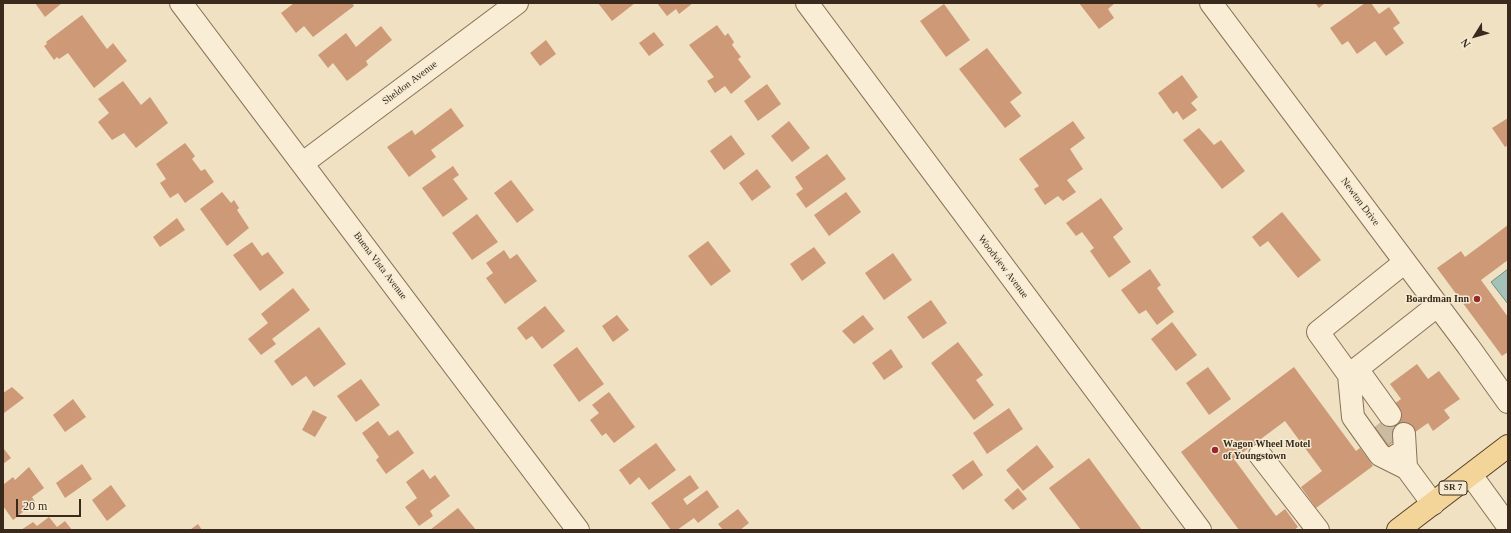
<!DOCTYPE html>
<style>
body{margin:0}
#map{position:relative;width:1511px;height:533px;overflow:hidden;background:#efe1c2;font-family:Georgia,serif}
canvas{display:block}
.frame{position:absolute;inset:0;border:4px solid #392a1d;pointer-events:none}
.north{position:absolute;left:1455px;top:16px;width:40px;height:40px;-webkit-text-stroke:3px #f6ebd2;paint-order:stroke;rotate:233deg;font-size:11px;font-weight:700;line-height:16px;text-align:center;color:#392a1d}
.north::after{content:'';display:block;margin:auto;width:14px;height:18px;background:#392a1d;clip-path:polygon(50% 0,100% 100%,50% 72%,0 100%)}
.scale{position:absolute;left:16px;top:499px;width:65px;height:18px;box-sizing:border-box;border:2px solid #392a1d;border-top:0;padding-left:5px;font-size:12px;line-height:14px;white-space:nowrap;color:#392a1d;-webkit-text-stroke:3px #f6ebd2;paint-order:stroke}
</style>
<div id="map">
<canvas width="1511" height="533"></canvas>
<div class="frame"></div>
<div class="north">N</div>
<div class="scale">20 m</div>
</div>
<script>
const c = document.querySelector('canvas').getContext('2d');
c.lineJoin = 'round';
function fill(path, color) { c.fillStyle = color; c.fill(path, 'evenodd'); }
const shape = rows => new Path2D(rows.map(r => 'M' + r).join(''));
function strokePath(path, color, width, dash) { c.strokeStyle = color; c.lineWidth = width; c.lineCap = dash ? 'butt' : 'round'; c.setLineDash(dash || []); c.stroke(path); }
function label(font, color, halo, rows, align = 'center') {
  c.font = font + ' Georgia,serif'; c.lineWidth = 3; c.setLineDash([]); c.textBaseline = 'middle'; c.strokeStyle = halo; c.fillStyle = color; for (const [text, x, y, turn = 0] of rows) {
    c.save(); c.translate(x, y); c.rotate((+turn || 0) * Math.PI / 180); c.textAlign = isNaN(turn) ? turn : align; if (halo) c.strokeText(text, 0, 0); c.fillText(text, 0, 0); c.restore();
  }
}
const water = shape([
 [1508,269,1508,304,1491,282,1508,269]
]);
const building = shape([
 [35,3,62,3,45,17],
 [294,3,352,3,354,6,313,37,304,26,296,33,281,13],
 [598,3,635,3,612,21],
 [657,3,693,3,679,14,676,9,667,16],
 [1079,3,1115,3,1108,9,1114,18,1099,29],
 [1315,3,1325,3,1319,8],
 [1365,3,1371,3,1379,14,1389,7,1400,23,1393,28,1404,43,1386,56,1375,41,1357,54,1348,41,1342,45,1330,28],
 [944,4,970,40,946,57,920,21],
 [82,15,107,49,113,43,127,61,94,88,68,53,59,59,57,57,54,60,44,46,47,44,46,42],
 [717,25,725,36,728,33,734,42,732,45,741,57,738,59,751,77,731,94,725,86,715,93,707,81,714,77,689,45],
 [381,26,392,40,366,61,368,65,347,81,333,63,328,68,318,55,346,33,356,47],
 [654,32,664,45,649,56,639,43],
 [546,40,556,54,540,66,530,53],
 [987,48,1022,93,1010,102,1021,116,1005,128,959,69],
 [1182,75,1198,97,1191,103,1197,110,1183,120,1177,111,1173,114,1158,93],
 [123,81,141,105,150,97,168,123,136,148,124,133,112,140,98,122,109,113,98,99],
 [767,84,781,104,758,121,744,101],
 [451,108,464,126,431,150,436,157,409,177,387,147,412,130,415,135],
 [1508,118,1508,145,1505,147,1492,128],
 [789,121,810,148,792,162,771,136],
 [1073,121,1085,138,1070,149,1083,169,1067,180,1076,192,1063,201,1058,196,1045,205,1034,189,1039,186,1019,159],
 [1199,128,1214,145,1221,140,1245,171,1222,189,1183,140],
 [731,135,745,154,724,170,710,151],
 [185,143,195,156,192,159,201,171,205,169,214,182,185,203,178,193,170,198,160,183,166,179,156,164],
 [827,154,846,179,806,208,796,194,803,189,795,177],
 [453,166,459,175,453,179,468,199,443,217,422,188],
 [757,169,771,187,752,201,739,183],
 [511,180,534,210,517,223,494,193],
 [222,192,231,203,234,200,239,208,237,210,249,228,227,246,200,209],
 [846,192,861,212,829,236,814,215],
 [1101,198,1123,229,1113,237,1131,262,1109,278,1090,251,1094,248,1082,232,1076,236,1066,223],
 [1282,212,1321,260,1298,278,1268,241,1260,247,1252,237],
 [477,214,498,242,472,260,452,233],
 [177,218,185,230,160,247,153,237],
 [1508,225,1508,260,1481,280,1508,317,1508,352,1502,356,1437,268,1461,251,1465,257],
 [708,241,731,271,711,286,688,256],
 [252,242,262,256,268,252,284,273,260,291,233,255],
 [814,247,826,263,802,281,790,264],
 [504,250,510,259,517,254,537,281,505,304,486,278,493,273,486,263],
 [893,253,912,280,884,300,865,273],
 [1150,269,1161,285,1157,288,1174,312,1157,325,1146,310,1139,314,1121,290],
 [293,288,310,310,272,339,276,344,261,355,248,339,268,323,261,314],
 [931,300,947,323,923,339,907,317],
 [545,306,565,331,542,349,532,336,526,340,517,328],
 [617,315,629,330,613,342,602,326],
 [863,315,874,329,854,344,842,331],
 [1172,322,1197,355,1176,371,1151,339],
 [319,327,346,364,314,387,306,376,292,386,274,361],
 [958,342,983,375,976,380,994,405,974,420,931,363],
 [577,347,604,384,579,402,553,365],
 [891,349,903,367,884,380,872,363],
 [1417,364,1428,379,1439,371,1460,399,1444,410,1450,418,1433,431,1428,423,1411,435,1408,431,1380,452,1367,433,1384,420,1390,407,1401,399,1390,384],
 [1208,367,1231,399,1209,415,1186,383],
 [1294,367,1356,451,1360,448,1373,466,1316,508,1301,487,1322,471,1285,421,1234,459,1276,516,1285,509,1298,527,1294,530,1239,530,1181,452],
 [361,379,380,405,356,422,337,396],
 [12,387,24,398,4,413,3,393],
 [609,392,635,427,614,443,606,433,602,436,590,420,599,413,592,405],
 [73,399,86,417,65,432,53,415],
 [1009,408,1023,429,987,454,973,433],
 [313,410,327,417,315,437,302,430],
 [378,421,389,436,398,430,414,453,386,474,376,460,379,457,362,433],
 [656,443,676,470,649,490,639,477,630,485,619,470],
 [1037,445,1054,467,1023,491,1006,470],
 [4,449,11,458,3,464,3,450],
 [1089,458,1142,530,1081,530,1049,488],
 [973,460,983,475,963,490,952,475],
 [82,464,92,479,65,498,56,483],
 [29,467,44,488,32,497,35,502,13,520,3,506,3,485,13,477,15,480],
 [423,469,430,479,435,475,450,496,430,511,433,516,419,526,405,507,417,498,406,482],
 [690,475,699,488,683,499,687,505,707,490,719,507,698,523,694,518,677,530,671,530,651,503],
 [111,485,126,506,107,521,92,500],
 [1018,488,1027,499,1013,510,1004,500],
 [458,508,476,530,430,530],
 [738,509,749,523,740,530,723,530,718,524],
 [49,517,57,527,65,521,72,530,21,530,33,522,37,526],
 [198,524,202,530,190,530]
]);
const minorTunnel = shape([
 [1384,420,1398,439]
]);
const minor = shape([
 [181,3,578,530],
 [807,3,1200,530],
 [1211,3,1468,346,1508,402],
 [303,163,517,3],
 [1405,262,1318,332,1349,375,1438,305],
 [1357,369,1390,415],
 [1349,375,1353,417,1380,455,1406,468],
 [1404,434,1406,468],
 [1260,455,1318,530],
 [1397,455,1433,504],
 [1471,475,1508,526]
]);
const major = shape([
 [1398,530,1508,446]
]);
const markers = [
 [1477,299,4,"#99272b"],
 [1215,450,4,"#99272b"]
];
const shields = [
 [1453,488,28]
];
const shieldNames = [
 ["SR 7",1453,488]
];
const streetNames = [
 ["Sheldon Avenue",410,83,-37],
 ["Newton Drive",1360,202,53],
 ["Buena Vista Avenue",380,266,53],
 ["Woodview Avenue",1003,267,53]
];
const poiNames = [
 ["Boardman Inn",1469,299],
 ["Wagon Wheel Motel",1223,444,"left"],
 ["of Youngstown",1223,456,"left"]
];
fill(water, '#a4c1b8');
strokePath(water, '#6b9086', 1);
fill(building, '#ce9977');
strokePath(minorTunnel, '#cbbca1', 22, [22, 11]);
strokePath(minor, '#897259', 24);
strokePath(major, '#57402d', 24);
strokePath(minor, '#f9eed5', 22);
strokePath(major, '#f3d599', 22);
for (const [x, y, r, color] of markers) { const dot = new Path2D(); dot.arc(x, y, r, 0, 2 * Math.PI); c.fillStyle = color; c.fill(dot); strokePath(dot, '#f6ebd2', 1.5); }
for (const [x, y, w] of shields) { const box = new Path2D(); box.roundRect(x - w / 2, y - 7, w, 14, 3); c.fillStyle = '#f6ebd2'; c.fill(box); strokePath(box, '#392a1d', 1); }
label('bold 9px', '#392a1d', null, shieldNames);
label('10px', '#392a1d', '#f6ebd2', streetNames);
label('bold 10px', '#392a1d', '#f6ebd2', poiNames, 'right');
</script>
